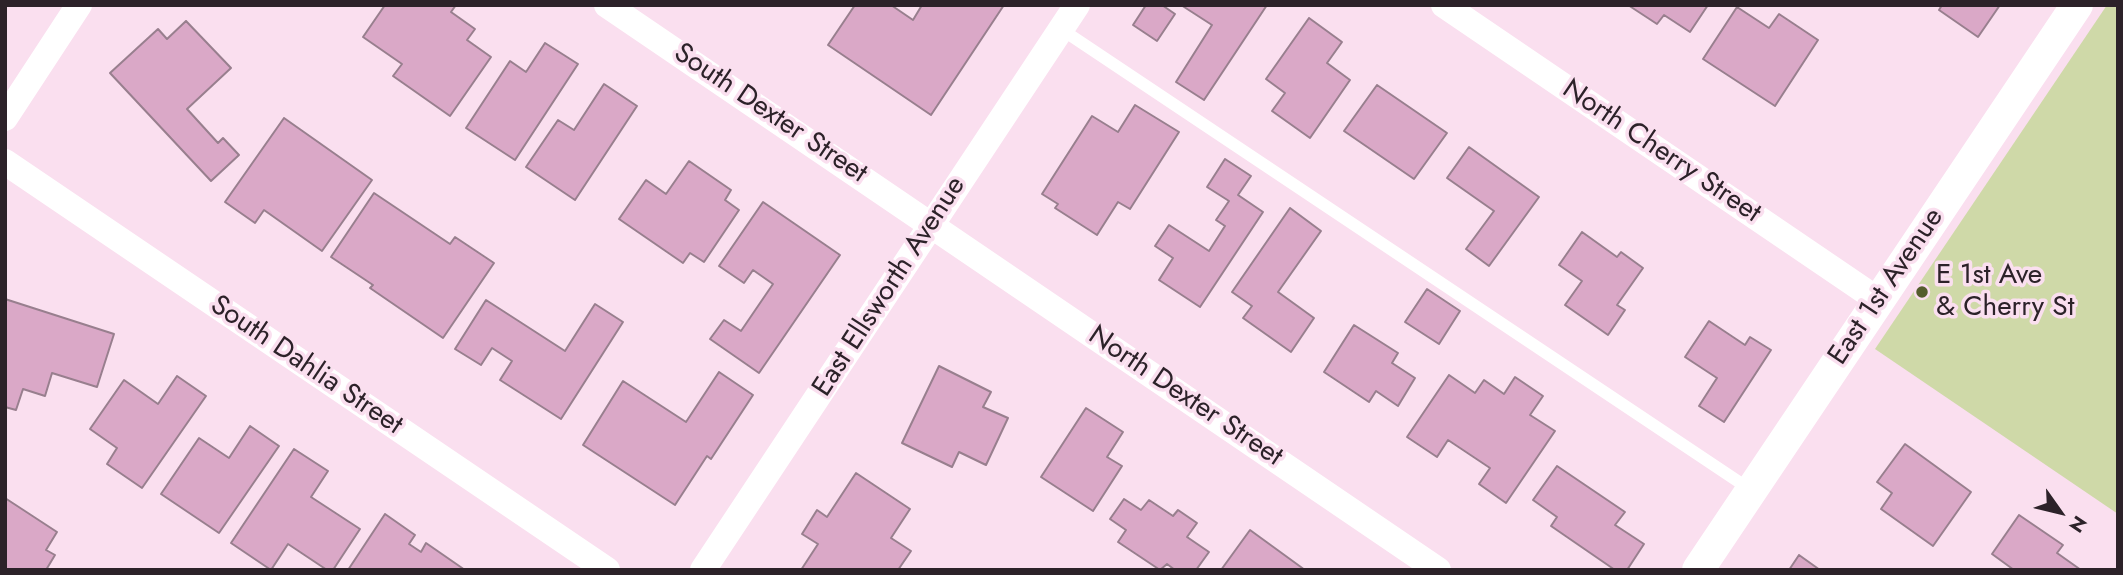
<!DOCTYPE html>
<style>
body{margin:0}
#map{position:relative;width:2123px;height:575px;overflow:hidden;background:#fadfef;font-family:Jost,sans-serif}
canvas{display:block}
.frame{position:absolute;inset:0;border:7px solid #2c2229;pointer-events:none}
.north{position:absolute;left:2025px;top:477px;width:70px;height:70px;-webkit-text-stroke:5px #fadfef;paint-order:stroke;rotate:124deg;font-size:19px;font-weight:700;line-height:28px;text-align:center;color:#2c2229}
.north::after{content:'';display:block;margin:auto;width:24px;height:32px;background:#2c2229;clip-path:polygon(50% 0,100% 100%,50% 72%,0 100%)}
</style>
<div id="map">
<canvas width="2123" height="575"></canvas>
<div class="frame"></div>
<div class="north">N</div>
</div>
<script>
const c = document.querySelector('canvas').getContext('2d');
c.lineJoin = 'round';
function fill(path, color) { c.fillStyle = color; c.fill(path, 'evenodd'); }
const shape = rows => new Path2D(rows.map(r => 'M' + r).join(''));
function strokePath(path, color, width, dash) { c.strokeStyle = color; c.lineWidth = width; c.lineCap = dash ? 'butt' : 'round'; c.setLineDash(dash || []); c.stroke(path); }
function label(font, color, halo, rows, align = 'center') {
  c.font = font + ' Jost,sans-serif'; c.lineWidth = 7; c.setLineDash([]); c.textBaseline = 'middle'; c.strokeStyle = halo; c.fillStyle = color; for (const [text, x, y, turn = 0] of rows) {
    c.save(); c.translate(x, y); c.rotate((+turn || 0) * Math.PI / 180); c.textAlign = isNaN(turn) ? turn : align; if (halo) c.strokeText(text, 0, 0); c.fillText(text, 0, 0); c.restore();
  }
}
const green = shape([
 [2107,5,2118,5,2118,514,1875,349]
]);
const building = shape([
 [385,5,456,5,451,12,475,29,467,40,491,57,450,116,393,76,402,64,363,37,385,5],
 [855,5,891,5,913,20,922,5,1004,5,931,115,828,45,855,5],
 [1146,5,1162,5,1175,14,1157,41,1133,25,1146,5],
 [1181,5,1267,5,1204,100,1176,82,1212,25,1181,5],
 [1628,5,1708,5,1690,32,1664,15,1657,24,1628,5],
 [1942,5,2000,5,1978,37,1939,10,1942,5],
 [1737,7,1769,28,1779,14,1818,40,1775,106,1703,59,1737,7],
 [1309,18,1342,42,1327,63,1350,80,1310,138,1272,111,1285,93,1266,79,1309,18],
 [186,21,231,68,187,109,218,143,223,138,239,155,211,181,110,73,158,29,167,39,186,21],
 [545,43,578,64,515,160,466,128,510,61,526,72,545,43],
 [604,84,637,106,575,200,526,167,558,120,574,130,604,84],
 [1377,85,1447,133,1414,179,1344,131,1377,85],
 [1135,105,1179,132,1130,209,1118,202,1097,235,1055,208,1058,204,1042,194,1092,116,1118,132,1135,105],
 [284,118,372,180,322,251,264,210,255,223,225,202,284,118],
 [1469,147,1539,197,1489,266,1466,249,1494,211,1447,178,1469,147],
 [1225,159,1251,176,1238,195,1263,212,1200,307,1159,280,1173,258,1155,246,1169,225,1209,251,1225,226,1216,220,1229,201,1207,187,1225,159],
 [689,161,731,190,725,200,739,210,704,262,690,253,683,263,619,219,646,180,666,194,689,161],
 [374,193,450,244,455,237,494,263,443,338,370,288,373,285,331,257,374,193],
 [763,202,840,255,759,373,710,339,724,320,741,331,773,284,753,270,744,283,719,266,763,202],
 [1290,208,1321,231,1278,292,1314,318,1291,352,1243,318,1252,306,1232,292,1290,208],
 [1582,232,1617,257,1621,252,1643,268,1617,305,1625,310,1608,335,1565,305,1582,281,1559,265,1582,232],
 [1427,289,1460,311,1439,344,1405,322,1427,289],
 [5,299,114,334,97,387,52,373,45,396,23,389,16,410,5,407,5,299],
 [486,300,565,351,595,304,623,322,561,419,500,380,512,361,492,348,481,365,455,349,486,300],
 [1709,321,1745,345,1750,337,1771,350,1724,422,1699,406,1717,378,1685,357,1709,321],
 [1354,325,1398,353,1392,363,1415,378,1398,406,1376,391,1369,402,1324,372,1354,325],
 [939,366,991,392,983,407,1008,418,986,465,959,452,952,467,902,443,939,366],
 [719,372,753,395,711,459,707,456,675,505,583,445,623,381,686,422,719,372],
 [1449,375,1475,393,1484,380,1504,394,1515,377,1543,396,1530,415,1555,431,1506,503,1479,484,1490,468,1448,440,1437,457,1407,437,1449,375],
 [177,376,206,396,142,488,107,464,117,448,90,429,124,380,158,404,177,376],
 [1086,408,1123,432,1107,457,1122,466,1093,511,1041,477,1086,408],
 [250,426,279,446,219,533,161,494,199,438,229,458,250,426],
 [1905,444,1971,492,1933,546,1881,509,1892,493,1877,482,1905,444],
 [294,449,328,471,311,497,360,529,333,570,327,570,288,544,271,570,231,543,294,449],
 [1557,466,1625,512,1615,525,1644,544,1627,570,1615,570,1551,526,1557,517,1533,500,1557,466],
 [856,473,910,509,891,538,911,551,898,570,801,570,818,544,802,534,817,510,827,517,856,473],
 [5,498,57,532,46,550,55,555,46,570,5,570,5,498],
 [1124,499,1141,510,1149,500,1173,516,1178,510,1197,523,1187,537,1209,552,1196,570,1175,570,1167,564,1160,570,1118,542,1126,530,1110,519,1124,499],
 [385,514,415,535,409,544,421,552,426,543,465,570,348,570,385,514],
 [2019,515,2063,545,2057,553,2081,570,2014,570,1992,554,2019,515],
 [1250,530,1305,570,1221,570,1250,530],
 [1799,555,1820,570,1789,570,1799,555]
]);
const service = shape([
 [1061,29,1751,490]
]);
const minor = shape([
 [607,5,1438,570],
 [1444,5,1878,300],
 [5,118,79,5],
 [5,162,607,570],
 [703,570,1077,5]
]);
const tertiary = shape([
 [1698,570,2077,5]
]);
const markers = [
 [1922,292,7,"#545d2c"]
];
const streetNames = [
 ["South Dexter Street",770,114,34],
 ["North Cherry Street",1661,152,34],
 ["East Ellsworth Avenue",890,287,-57],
 ["East 1st Avenue",1887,287,-56],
 ["South Dahlia Street",306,366,34],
 ["North Dexter Street",1185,397,34]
];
const poiNames = [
 ["E 1st Ave",1936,276],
 ["& Cherry St",1936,308]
];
fill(green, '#cfd9a8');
fill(building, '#daa8c7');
strokePath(building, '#987f8e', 2);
strokePath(service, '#fff', 12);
strokePath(minor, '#fff', 26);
strokePath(tertiary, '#fff', 32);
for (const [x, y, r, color] of markers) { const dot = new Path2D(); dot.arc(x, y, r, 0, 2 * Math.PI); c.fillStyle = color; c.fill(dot); strokePath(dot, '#fadfef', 2.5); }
label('28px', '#2c2229', '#fadfef', streetNames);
label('28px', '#2c2229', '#fadfef', poiNames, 'left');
</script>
